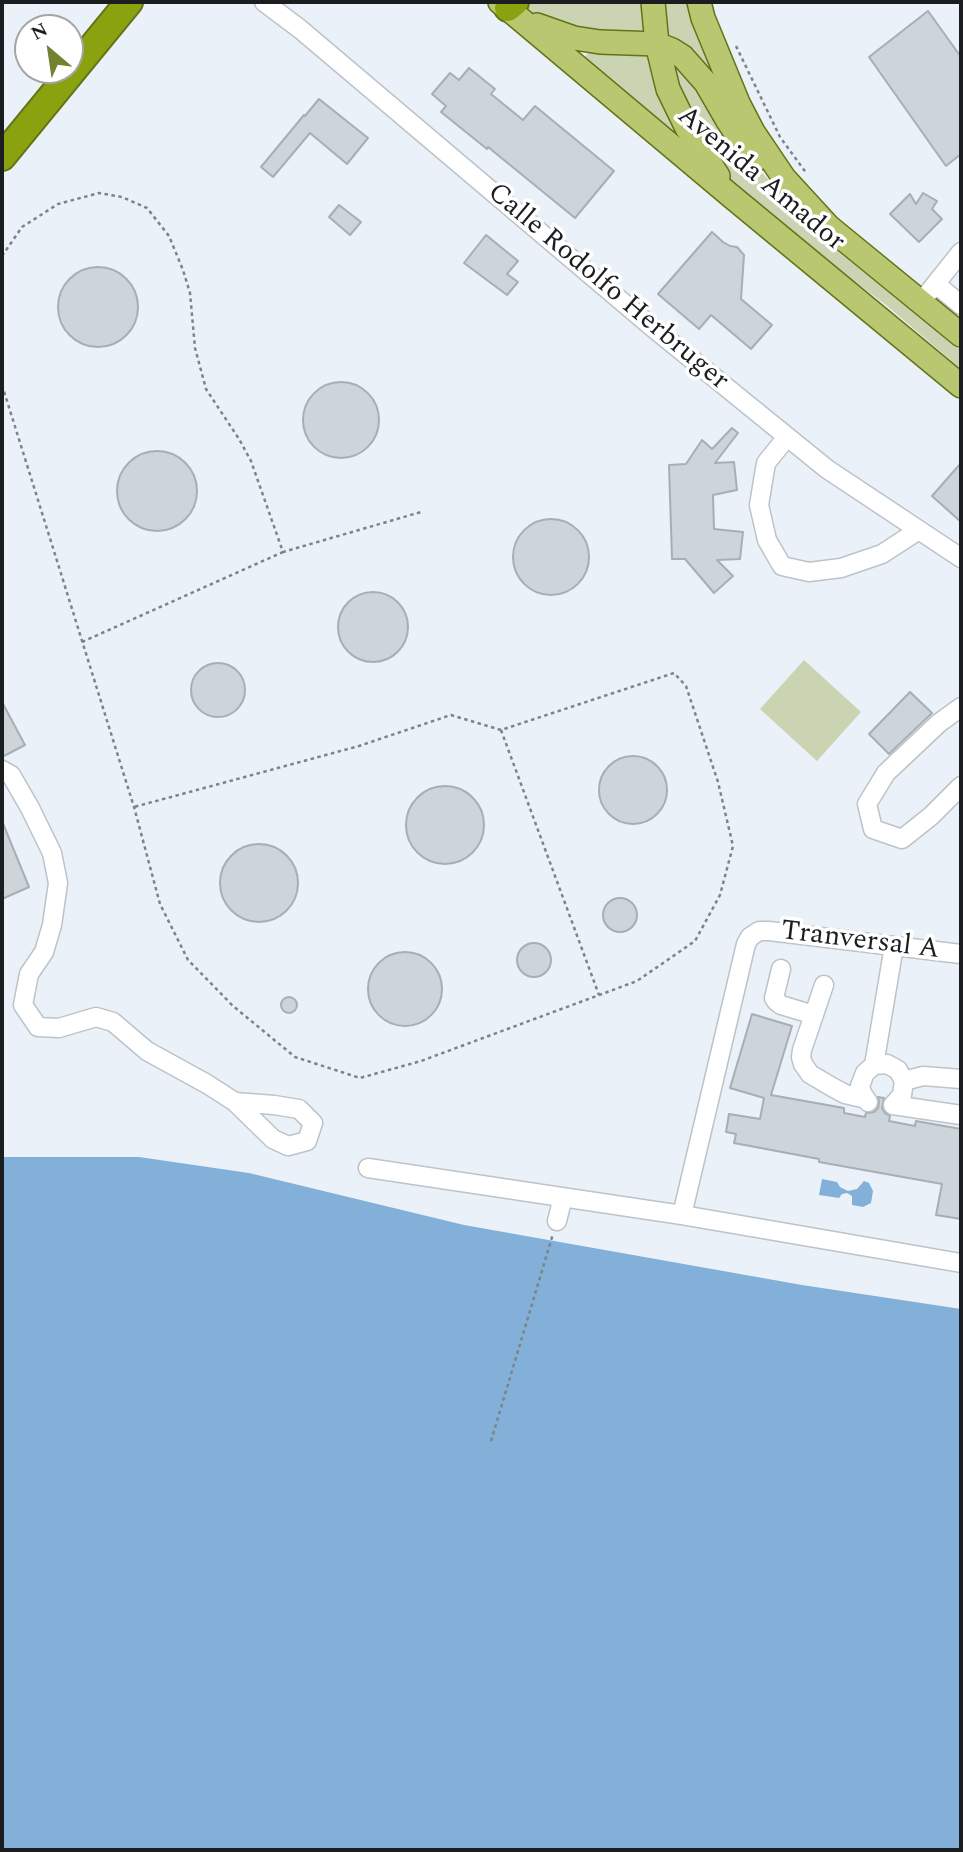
<!DOCTYPE html>
<style>
body{margin:0}
#map{position:relative;width:963px;height:1852px;overflow:hidden;background:#eaf1f8;font-family:Spectral,serif}
canvas{display:block}
.frame{position:absolute;inset:0;border:4px solid #1b1e20;pointer-events:none}
.north{position:absolute;left:14px;top:14px;width:70px;height:70px;box-sizing:border-box;background:#fff;border:2px solid #a4a5a6;border-radius:50%;rotate:331deg;font-size:19px;font-weight:700;line-height:28px;text-align:center;color:#1b1e20}
.north::after{content:'';display:block;margin:auto;width:24px;height:32px;background:#718231;clip-path:polygon(50% 0,100% 100%,50% 72%,0 100%)}
</style>
<div id="map">
<canvas width="963" height="1852"></canvas>
<div class="frame"></div>
<div class="north">N</div>
</div>
<script>
const c = document.querySelector('canvas').getContext('2d');
c.lineJoin = 'round';
function fill(path, color) { c.fillStyle = color; c.fill(path, 'evenodd'); }
const shape = rows => new Path2D(rows.map(r => 'M' + r).join(''));
function strokePath(path, color, width, dash) { c.strokeStyle = color; c.lineWidth = width; c.lineCap = dash ? 'butt' : 'round'; c.setLineDash(dash || []); c.stroke(path); }
function label(font, color, halo, rows, align = 'center') {
  c.font = font + ' Spectral,serif'; c.lineWidth = 7; c.setLineDash([]); c.textBaseline = 'middle'; c.strokeStyle = halo; c.fillStyle = color; for (const [text, x, y, turn = 0] of rows) {
    c.save(); c.translate(x, y); c.rotate((+turn || 0) * Math.PI / 180); c.textAlign = isNaN(turn) ? turn : align; if (halo) c.strokeText(text, 0, 0); c.fillText(text, 0, 0); c.restore();
  }
}
const green = shape([
 [524,2,645,2,647,30,602,34,531,18,519,7],
 [663,2,692,2,719,81,666,38],
 [594,46,652,51,693,153,584,58],
 [668,60,678,62,763,174,802,213,961,343,961,369,886,305,776,222,733,182,707,145,681,100],
 [804,660,861,712,817,761,760,709]
]);
const water = shape([
 [2,1157,139,1157,249,1173,464,1225,802,1285,961,1309,961,1850,2,1850],
 [822,1179,837,1182,840,1187,848,1191,857,1189,864,1181,869,1183,873,1191,871,1203,863,1207,852,1205,852,1196,847,1193,842,1194,839,1198,819,1195]
]);
const building = shape([
 [928,11,961,57,961,154,946,166,869,57,928,11],
 [469,68,495,89,491,94,523,120,535,106,614,171,575,218,488,147,487,149,441,112,446,106,432,94,450,73,459,80,469,68],
 [319,99,368,138,347,164,310,133,273,177,261,167,304,115,305,116,319,99],
 [923,193,937,201,932,209,942,219,919,242,890,214,910,194,916,204,923,193],
 [339,205,361,222,350,235,329,217,339,205],
 [712,232,723,242,730,246,737,247,744,255,741,299,772,325,751,349,711,315,699,329,658,294,712,232],
 [486,235,518,261,507,274,518,282,507,295,464,263,486,235],
 '58 307a40 40 0 1 1 80 0a40 40 0 1 1-80 0Z',
 '303 420a38 38 0 1 1 76 0a38 38 0 1 1-76 0Z',
 [732,428,738,433,715,463,734,462,737,490,713,495,714,529,743,532,740,559,717,560,733,576,714,593,685,559,672,559,669,465,686,464,702,440,712,449,732,428],
 '117 491a40 40 0 1 1 80 0a40 40 0 1 1-80 0Z',
 [961,463,961,522,932,496,961,463],
 '513 557a38 38 0 1 1 76 0a38 38 0 1 1-76 0Z',
 '338 627a35 35 0 1 1 70 0a35 35 0 1 1-70 0Z',
 '191 690a27 27 0 1 1 54 0a27 27 0 1 1-54 0Z',
 [910,692,932,713,889,754,869,734,910,692],
 [2,702,25,745,2,757,2,702],
 '599 790a34 34 0 1 1 68 0a34 34 0 1 1-68 0Z',
 '406 825a39 39 0 1 1 78 0a39 39 0 1 1-78 0Z',
 [2,821,29,887,2,899,2,821],
 '220 883a39 39 0 1 1 78 0a39 39 0 1 1-78 0Z',
 '603 915a17 17 0 1 1 34 0a17 17 0 1 1-34 0Z',
 '517 960a17 17 0 1 1 34 0a17 17 0 1 1-34 0Z',
 '368 989a37 37 0 1 1 74 0a37 37 0 1 1-74 0Z',
 '281 1005a8 8 0 1 1 16 0a8 8 0 1 1-16 0Z',
 [752,1014,792,1026,771,1095,844,1108,844,1113,865,1117,866,1113,874,1112,878,1108,879,1102,878,1097,884,1098,882,1108,885,1113,890,1116,889,1121,915,1126,916,1121,961,1129,961,1219,936,1215,942,1184,819,1162,819,1159,734,1143,736,1134,726,1132,729,1114,760,1119,764,1098,730,1088,752,1014]
]);
const path = shape([
 [736,46,780,137,807,174],
 [2,256,22,227,58,204,99,193,122,197,147,208,169,236,183,270,190,293,195,348,206,389,239,439,251,461,283,552,421,512],
 [2,385,134,807,160,904,188,960,233,1006,295,1057,360,1078,421,1061,637,981,695,941,720,895,733,846,718,782,686,686,674,673,501,730,451,715,359,746,134,807],
 [82,642,283,552],
 [501,730,599,995],
 [491,1441,553,1234]
]);
const minor = shape([
 [264,2,300,29,652,327,827,469,961,558],
 [936,284,961,305],
 [921,302,961,252],
 [787,437,766,463,759,505,767,540,782,566,809,572,841,568,882,554,919,530],
 [961,707,939,723,886,773,867,804,873,829,902,839,931,816,961,786],
 [2,770,11,775,30,808,52,853,58,883,52,925,44,952,29,974,23,1005,38,1027,59,1028,96,1017,113,1022,147,1051,207,1084,235,1102,273,1139,288,1146,307,1141,313,1123,299,1109,274,1105,235,1102],
 [781,969,774,998,776,1001,781,1005,814,1015],
 [824,985,802,1050,801,1057,803,1064,810,1074,832,1087,845,1094,866,1099],
 [874,1065,894,946],
 [904,1081,923,1076,961,1079],
 [868,1102,862,1093,860,1086,865,1073,874,1065,887,1064,898,1070,904,1081,902,1095,893,1105],
 [893,1105,961,1115],
 [368,1168,682,1215,961,1263],
 [682,1215,746,944,750,937,759,931,769,931,961,954],
 [557,1221,563,1197]
]);
const major = shape([
 [500,2,731,196,961,386],
 [653,2,657,44,668,89,687,128,718,176],
 [699,2,703,18,738,103,753,132,784,178,829,227,961,335],
 [537,25,574,38,600,42,657,44,672,50,683,57,706,83,728,121,754,161]
]);
const highway = shape([
 [508,8,515,2],
 [2,157,129,2]
]);
const streetNames = [
 ["Avenida Amador",760,180,40],
 ["Calle Rodolfo Herbruger",607,288,40],
 ["Tranversal A",860,942,7]
];
fill(green, '#cad3b2');
fill(water, '#83b0d8');
fill(building, '#cdd4da');
strokePath(building, '#a7aeb4', 2);
strokePath(minor, '#bcc3c9', 21);
strokePath(major, '#637416', 26);
strokePath(highway, '#637416', 30);
strokePath(path, '#7e8387', 2.5, [3.5, 3.5]);
strokePath(minor, '#fff', 18);
strokePath(major, '#b9c770', 23);
strokePath(highway, '#8aa210', 26);
label('28px', '#1b1e20', '#fff', streetNames);
</script>
